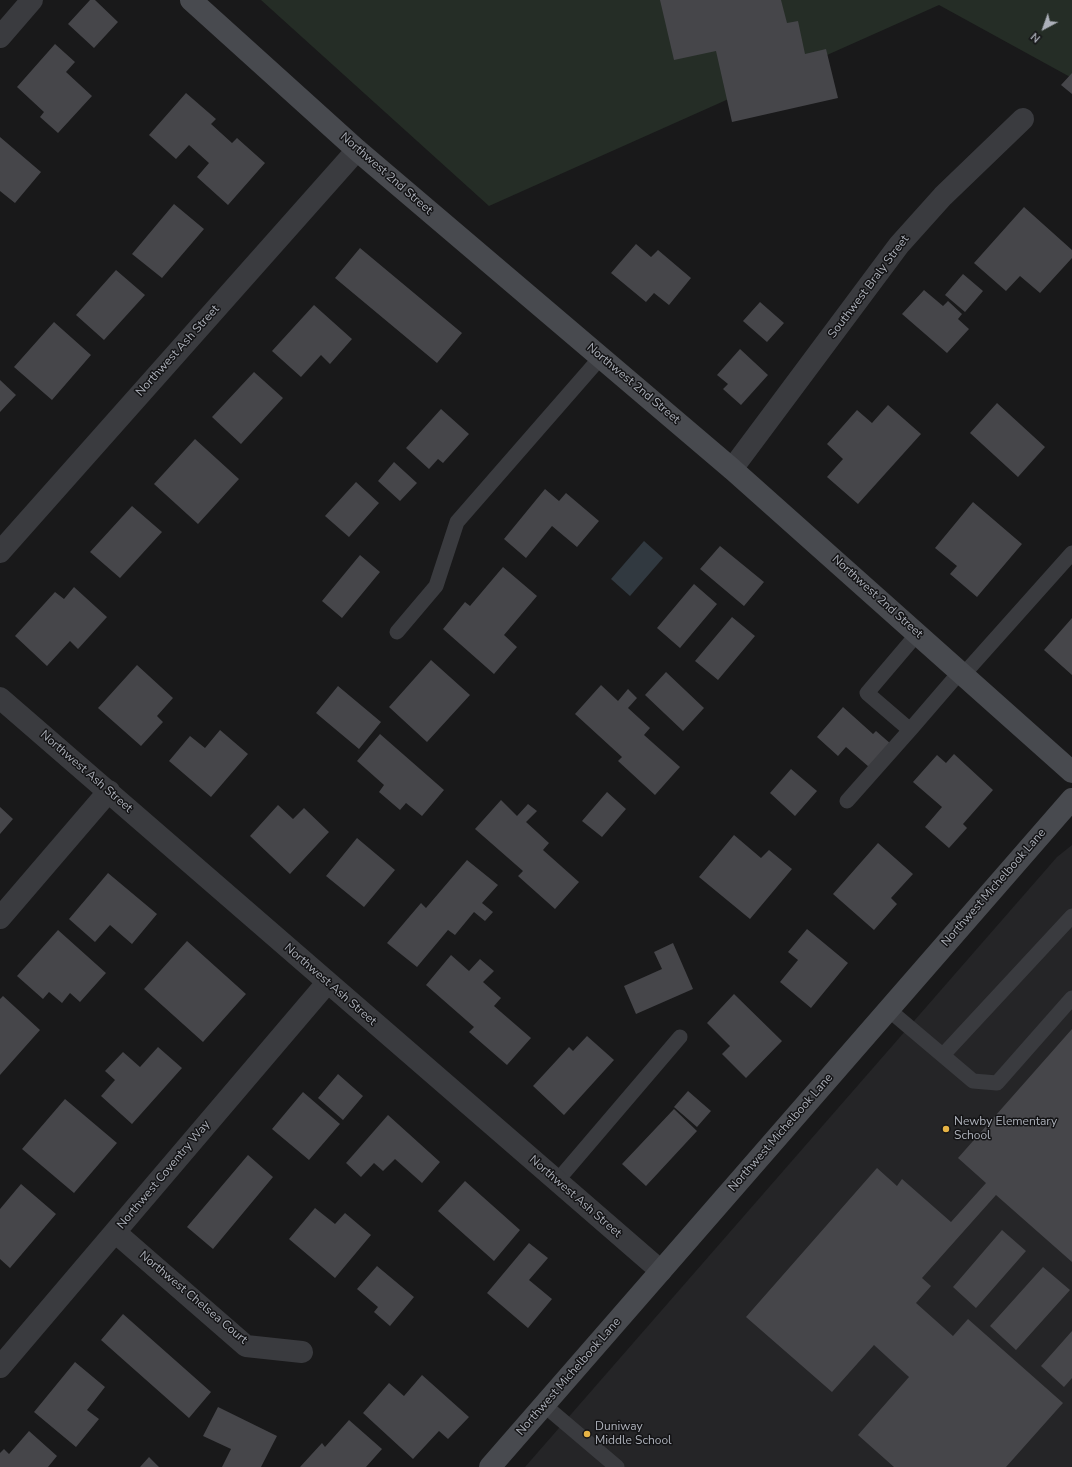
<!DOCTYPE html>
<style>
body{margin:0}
#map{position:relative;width:1072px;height:1467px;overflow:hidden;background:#19191a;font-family:"Nunito Sans",sans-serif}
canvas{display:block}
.north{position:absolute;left:1024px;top:8px;width:40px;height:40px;-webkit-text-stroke:3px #141416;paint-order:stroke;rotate:221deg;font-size:11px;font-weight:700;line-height:16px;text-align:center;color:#acb0b9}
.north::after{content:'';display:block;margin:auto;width:14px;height:18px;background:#acb0b9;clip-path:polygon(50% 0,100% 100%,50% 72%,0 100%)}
</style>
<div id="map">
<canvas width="1072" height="1467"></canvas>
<div class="north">N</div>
</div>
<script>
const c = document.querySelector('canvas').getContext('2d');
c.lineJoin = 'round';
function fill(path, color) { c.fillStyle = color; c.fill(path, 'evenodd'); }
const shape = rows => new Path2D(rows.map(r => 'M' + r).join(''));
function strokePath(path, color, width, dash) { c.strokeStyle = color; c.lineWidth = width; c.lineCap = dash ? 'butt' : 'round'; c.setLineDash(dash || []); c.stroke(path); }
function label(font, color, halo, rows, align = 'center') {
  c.font = font + ' "Nunito Sans",sans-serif'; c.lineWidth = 3; c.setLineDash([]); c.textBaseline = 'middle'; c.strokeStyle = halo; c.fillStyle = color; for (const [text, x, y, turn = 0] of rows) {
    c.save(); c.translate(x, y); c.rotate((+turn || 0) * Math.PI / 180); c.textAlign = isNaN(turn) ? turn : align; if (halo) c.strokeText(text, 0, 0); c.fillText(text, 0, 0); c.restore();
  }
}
const built = shape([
 [1072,845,1072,1467,525,1467,1057,857]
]);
const green = shape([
 [261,0,1072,0,1072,78,939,5,489,206]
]);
const water = shape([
 [644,541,663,558,630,596,611,579]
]);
const building = shape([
 [90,0,95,0,118,22,94,48,68,24],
 [660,0,781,0,787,23,798,21,805,54,826,49,838,98,732,122,716,51,674,60],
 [55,44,75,62,66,72,92,96,58,133,40,117,44,112,17,87],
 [1072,73,1072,94,1061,85],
 [186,93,216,119,211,124,232,143,237,138,265,163,228,205,197,177,209,163,189,145,176,159,149,135],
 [0,137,41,172,15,203,0,191],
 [174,204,204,229,162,278,132,254],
 [1024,207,1072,250,1072,258,1040,293,1020,276,1006,291,974,263],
 [636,244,651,257,658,250,691,278,669,305,654,293,646,302,611,273],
 [360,248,462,333,437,363,335,278],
 [116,270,145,295,104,340,76,315],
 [963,274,983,291,965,312,945,295],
 [924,290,943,306,948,301,962,314,958,319,969,329,947,353,902,314],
 [760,302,784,323,767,342,743,321],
 [314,305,352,339,330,364,321,355,301,377,272,351],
 [54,322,91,355,52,400,14,367],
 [740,349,768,375,741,405,723,389,728,384,717,375],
 [254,372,283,398,241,444,212,417],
 [0,380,16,395,0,412],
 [997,403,1045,447,1018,477,970,433],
 [888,405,921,434,858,504,827,477,843,459,827,444,857,410,872,423],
 [441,409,469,434,443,463,438,459,429,469,406,448],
 [195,439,239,479,198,524,154,484],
 [394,462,417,483,400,501,378,481],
 [356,482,379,503,349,537,325,516],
 [545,489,559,501,566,493,599,521,577,547,552,526,526,558,504,539],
 [973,502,1022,544,977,597,950,574,957,566,935,548],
 [132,506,162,532,120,578,90,552],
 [720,546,764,582,744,606,700,569],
 [360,555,380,572,342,618,322,601],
 [503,567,537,596,504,635,517,647,494,674,443,629,465,602,470,606],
 [694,584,717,604,680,648,657,628],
 [74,587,107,617,78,649,70,641,47,666,15,636,55,592,64,599],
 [732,617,755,636,718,680,695,661],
 [1072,618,1072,675,1044,650],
 [431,660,470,695,427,742,389,707],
 [137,665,173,698,157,716,163,722,141,746,98,708],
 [666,672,704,708,683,731,645,695],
 [601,685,618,701,628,689,637,698,628,708,650,728,644,735,680,767,655,795,618,761,622,757,575,714],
 [338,686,381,722,359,749,316,713],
 [843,707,873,734,876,731,891,744,869,767,846,747,838,756,817,737],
 [220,730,248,754,211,797,169,761,190,736,205,748],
 [380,734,444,790,422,816,406,803,400,810,379,792,384,785,357,761],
 [954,754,993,790,963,824,967,828,949,848,925,827,942,807,913,782,937,755,946,763],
 [791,769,817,791,795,816,770,793],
 [607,792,626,809,602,837,582,821],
 [501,800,517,816,528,804,537,811,526,822,549,843,543,850,579,882,555,909,518,876,523,871,475,829],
 [278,805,293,819,304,808,329,832,290,874,250,836],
 [0,807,13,819,0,834],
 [734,835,761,858,769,850,792,869,750,919,699,877],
 [357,838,395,870,364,907,326,876],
 [878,843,913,874,891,898,897,904,874,930,833,894],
 [467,860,498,885,482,903,493,912,485,921,474,912,455,935,448,930,417,967,387,943,421,903,426,908],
 [108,873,157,914,132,944,110,925,95,942,69,919],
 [807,929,848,963,811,1008,780,982,798,960,788,952],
 [58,930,106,973,80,1002,70,993,62,1003,49,992,43,999,17,976],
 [187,941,246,994,203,1042,144,989],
 [673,943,693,989,636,1014,624,986,662,969,654,952],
 [451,955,469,971,480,959,494,971,483,982,501,998,494,1006,531,1038,507,1065,469,1032,474,1027,426,985],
 [734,994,782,1041,746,1078,722,1054,730,1046,707,1023],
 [3,996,40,1030,0,1075,0,999],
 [1072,1029,1072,1262,996,1195,922,1278,931,1286,916,1303,953,1336,968,1319,1063,1403,1006,1467,894,1467,858,1435,909,1377,874,1345,832,1392,746,1317,877,1168,897,1186,902,1179,951,1222,986,1183,958,1158],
 [587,1036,614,1060,564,1115,533,1086,569,1047,573,1051],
 [158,1047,182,1068,132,1124,101,1096,115,1080,105,1071,123,1052,140,1067],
 [338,1074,363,1096,343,1120,318,1098],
 [688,1091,711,1111,697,1127,674,1107],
 [303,1092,340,1124,309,1160,272,1129],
 [65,1099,117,1143,74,1193,22,1149],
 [674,1109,697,1131,646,1186,622,1164],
 [388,1115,440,1162,422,1183,395,1159,383,1171,374,1163,361,1177,346,1163],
 [248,1155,273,1177,213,1249,187,1227],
 [465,1181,520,1230,494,1261,438,1211],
 [21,1184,56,1214,10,1268,0,1259,0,1209],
 [315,1208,335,1224,345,1213,371,1235,335,1278,289,1239],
 [1002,1230,1026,1251,976,1308,953,1287],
 [529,1243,548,1258,529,1280,552,1299,528,1328,487,1293],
 [377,1266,414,1297,390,1326,374,1312,378,1307,357,1289],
 [1043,1267,1070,1290,1016,1350,990,1326],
 [123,1314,211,1392,189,1418,101,1340],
 [1072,1331,1072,1378,1064,1387,1041,1366],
 [75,1362,105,1387,87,1410,99,1419,76,1447,34,1412],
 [422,1375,469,1417,448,1439,439,1431,413,1459,363,1413,389,1383,404,1396],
 [218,1407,277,1436,261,1467,222,1467,231,1449,203,1436],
 [349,1420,382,1449,366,1467,300,1467,322,1443,325,1447],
 [29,1431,57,1456,48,1467,0,1467,0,1453,4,1449,9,1454],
 [149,1457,159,1467,140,1467]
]);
const lane = shape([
 [397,632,436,586,457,522,601,357],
 [918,633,867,693,910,730,960,672],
 [963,675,1072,553],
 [847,801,910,730],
 [889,1010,973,1081,997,1083,1072,998],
 [943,1055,1072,916],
 [557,1181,680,1037],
 [544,1405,617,1467]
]);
const street = shape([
 [0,37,32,0],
 [732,469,899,245,943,196,1023,119],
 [0,552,357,150],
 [0,698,661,1271],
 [0,918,109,791],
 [115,1232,246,1346,302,1352],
 [0,1367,327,983]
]);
const secondary = shape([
 [191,0,357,150,732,469,1072,772],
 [490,1467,1072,799]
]);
const markers = [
 [946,1129,4,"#e6b345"],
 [587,1434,4,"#e6b345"]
];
const streetNames = [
 ["Northwest 2nd Street",386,174,41],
 ["Southwest Braly Street",869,287,-53],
 ["Northwest Ash Street",178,351,-48],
 ["Northwest 2nd Street",633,384,40],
 ["Northwest 2nd Street",877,597,42],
 ["Northwest Ash Street",86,772,41],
 ["Northwest Michelbook Lane",994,888,-49],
 ["Northwest Ash Street",330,985,41],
 ["Northwest Michelbook Lane",781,1133,-49],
 ["Northwest Coventry Way",164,1175,-50],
 ["Northwest Ash Street",575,1197,41],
 ["Northwest Chelsea Court",193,1298,40],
 ["Northwest Michelbook Lane",569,1377,-49]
];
const poiNames = [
 ["Newby Elementary",954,1122],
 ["School",954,1136],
 ["Duniway",595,1427],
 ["Middle School",595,1441]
];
fill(built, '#252527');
fill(green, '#252d26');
fill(water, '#313940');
fill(building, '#46464a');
strokePath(lane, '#3a3b3f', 15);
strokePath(street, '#3a3b3f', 22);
strokePath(secondary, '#484a4f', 22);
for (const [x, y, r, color] of markers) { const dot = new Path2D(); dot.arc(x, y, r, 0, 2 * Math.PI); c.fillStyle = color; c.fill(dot); strokePath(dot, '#141416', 1.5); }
label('12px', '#acb0b9', '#141416', streetNames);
label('12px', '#acb0b9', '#141416', poiNames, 'left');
</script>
